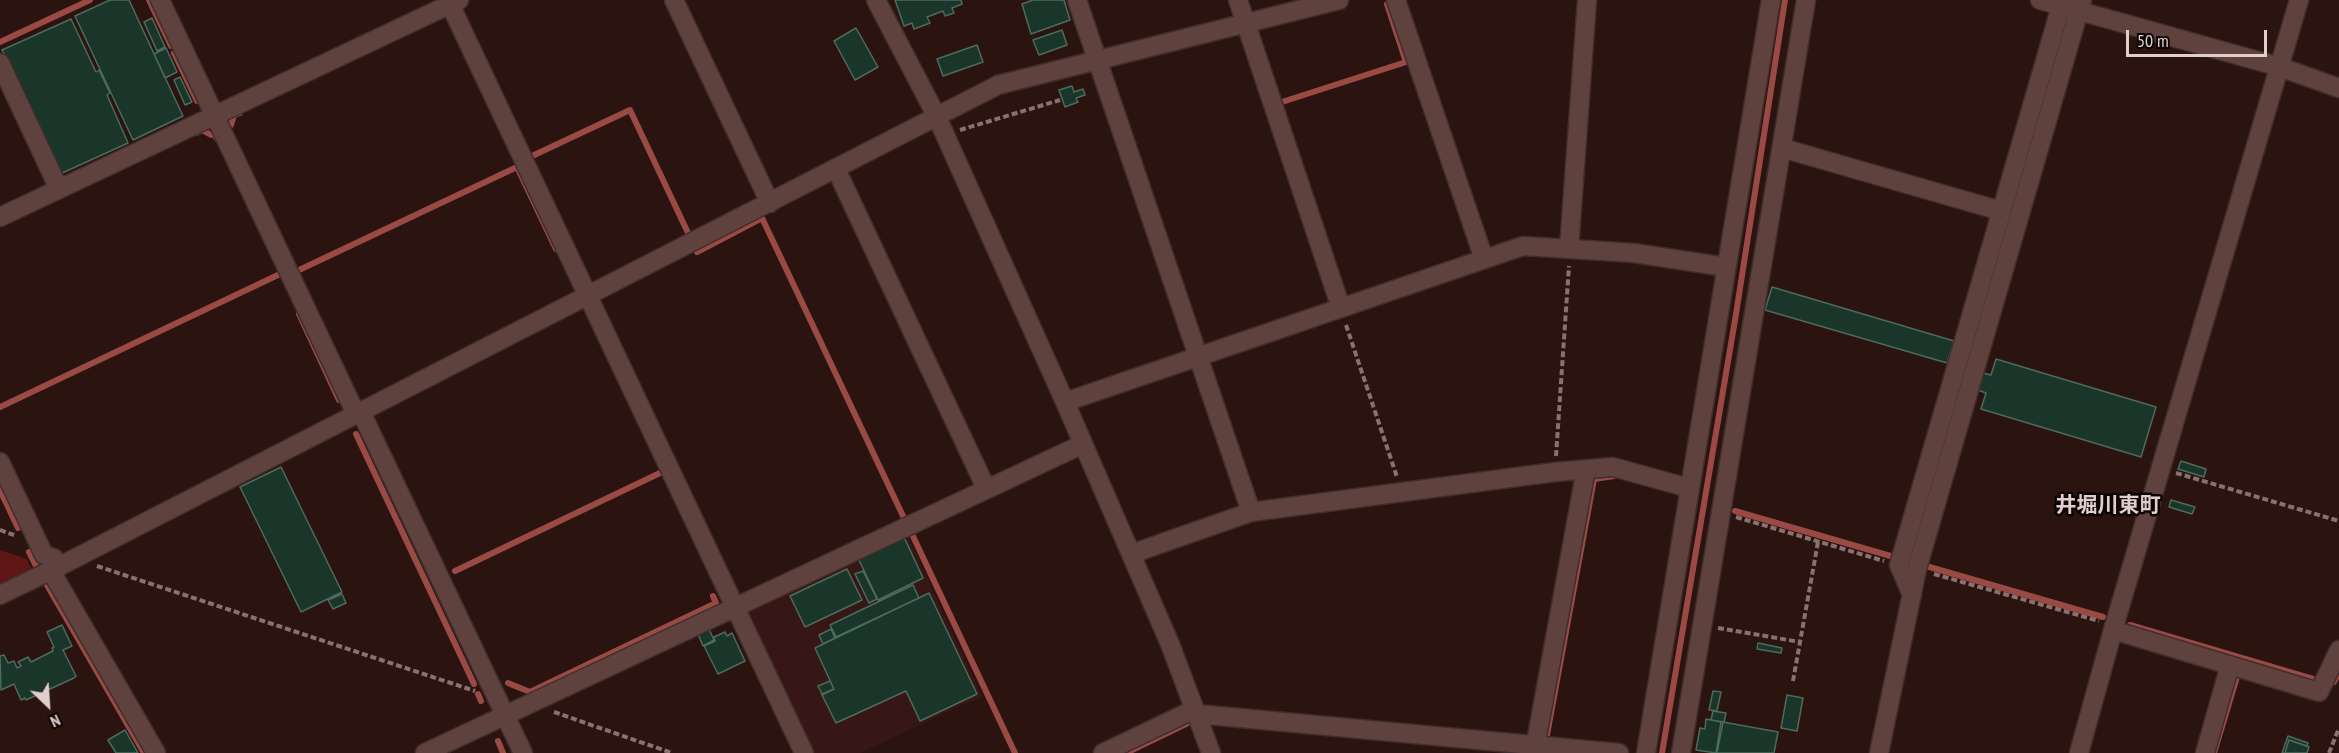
<!DOCTYPE html>
<meta charset="utf-8">
<style>
body{margin:0}
#map{position:relative;width:2339px;height:753px;overflow:hidden;background:#2b1310;font-family:"PT Sans Narrow",sans-serif}
canvas{display:block}
.north{position:absolute;left:18px;top:675px;width:60px;height:60px;-webkit-text-stroke:4px #0c0403;paint-order:stroke;rotate:155deg;font-size:16px;font-weight:700;line-height:24px;text-align:center;color:#e0cecb}
.north::after{content:'';display:block;margin:auto;width:21px;height:27px;background:#e0cecb;clip-path:polygon(50% 0,100% 100%,50% 72%,0 100%)}
.scale{position:absolute;left:2126px;top:30px;width:141px;height:27px;box-sizing:border-box;border:3px solid #e0cecb;border-top:0;padding-left:8px;font-size:18px;line-height:21px;white-space:nowrap;color:#e0cecb;-webkit-text-stroke:4px #0c0403;paint-order:stroke}
</style>
<div id="map">
<canvas width="2339" height="753"></canvas>
<div class="north">N</div>
<div class="scale">50 m</div>
</div>
<script>
const c = document.querySelector('canvas').getContext('2d');
c.lineJoin = 'round';
function fill(path, color) { c.fillStyle = color; c.fill(path, 'evenodd'); }
const shape = rows => new Path2D(rows.map(r => 'M' + r).join(''));
function strokePath(path, color, width, dash) { c.strokeStyle = color; c.lineWidth = width; c.lineCap = dash ? 'butt' : 'round'; c.setLineDash(dash || []); c.stroke(path); }
function label(font, color, halo, rows, align = 'center') {
  c.font = font + ' "PT Sans Narrow","Noto Sans JP",sans-serif'; c.lineWidth = 5; c.setLineDash([]); c.textBaseline = 'middle'; c.strokeStyle = halo; c.fillStyle = color; for (const [text, x, y, turn = 0] of rows) {
    c.save(); c.translate(x, y); c.rotate((+turn || 0) * Math.PI / 180); c.textAlign = isNaN(turn) ? turn : align; if (halo) c.strokeText(text, 0, 0); c.fillText(text, 0, 0); c.restore();
  }
}
const built = shape([
 [907,534,982,696,860,753,812,753,747,616,750,608]
]);
const green = shape([
 [0,550,27,559,32,570,0,585]
]);
const stream = shape([
 [149,0,171,46],
 [0,42,90,0],
 [174,53,197,101],
 [1282,102,1406,62,1387,4],
 [231,125,234,115,240,113],
 [196,133,202,130,211,135,214,134,217,139],
 [530,157,630,110,689,235],
 [697,252,762,218,903,516],
 [297,271,517,167,556,249],
 [299,314,339,400],
 [0,407,280,274],
 [356,434,474,684],
 [0,490,18,528],
 [1735,511,1894,557],
 [911,532,1015,753],
 [29,552,36,566],
 [1926,566,2103,617],
 [455,571,662,472],
 [47,585,144,753],
 [2130,625,2313,679],
 [2334,682,2339,672],
 [508,683,530,692,716,603,713,596],
 [478,694,481,701],
 [1547,735,1594,479,1614,476],
 [498,741,503,753],
 [1126,753,1190,722,1195,727],
 [1662,753,1736,314,1785,0],
 [2214,753,2237,677]
]);
const building = shape([
 [110,0,129,0,183,116,133,140,75,16,110,0],
 [895,0,961,0,962,4,952,8,954,13,945,16,943,11,927,17,930,23,914,29,912,23,904,26,895,0],
 [1033,0,1064,0,1070,20,1031,34,1022,4,1033,0],
 [152,18,165,47,157,51,144,22,152,18],
 [71,19,96,72,99,70,110,93,107,95,128,143,60,174,2,50,71,19],
 [856,28,878,67,855,80,834,41,856,28],
 [1062,30,1067,45,1039,55,1033,40,1062,30],
 [977,45,983,62,943,76,937,59,977,45],
 [166,48,177,72,165,78,154,54,166,48],
 [180,77,192,102,185,105,174,80,180,77],
 [1072,86,1074,92,1083,89,1085,95,1076,98,1078,102,1065,107,1059,90,1072,86],
 [1772,287,1954,341,1947,363,1765,310,1772,287],
 [1996,359,2156,407,2141,457,1981,409,1986,393,1978,390,1983,373,1991,375,1996,359],
 [2181,461,2206,469,2204,477,2178,469,2181,461],
 [281,467,342,592,301,612,240,487,281,467],
 [2171,500,2195,507,2192,514,2169,507,2171,500],
 [904,537,923,578,878,600,858,558,904,537],
 [847,569,862,600,805,627,790,596,847,569],
 [863,571,877,599,869,603,855,574,863,571],
 [913,585,919,598,836,637,830,625,913,585],
 [929,593,977,694,920,721,906,691,836,723,822,695,834,689,815,648,929,593],
 [342,594,346,603,333,609,328,600,342,594],
 [62,625,72,646,63,650,76,676,74,678,26,700,25,698,21,700,14,684,1,690,0,656,4,655,8,663,14,661,17,668,21,666,18,662,28,657,31,662,53,651,52,648,54,647,47,632,62,625],
 [709,629,714,640,703,646,698,634,709,629],
 [831,629,835,638,823,644,819,635,831,629],
 [725,632,727,636,732,633,745,661,718,674,704,646,715,641,714,637,725,632],
 [1758,643,1782,648,1781,653,1757,649,1758,643],
 [830,681,834,689,822,694,818,686,830,681],
 [1713,691,1721,692,1717,711,1709,710,1713,691],
 [1787,695,1803,698,1797,731,1781,728,1787,695],
 [1713,711,1726,713,1724,722,1711,720,1713,711],
 [1706,719,1721,722,1716,753,1696,750,1700,728,1705,729,1706,719],
 [1723,722,1778,732,1774,753,1717,753,1723,722],
 [125,730,138,753,116,753,108,740,125,730],
 [2288,736,2308,743,2307,746,2289,740,2285,753,2282,753,2288,736],
 [2289,740,2309,747,2307,753,2285,753,2289,740]
]);
const path = shape([
 [960,130,1060,100],
 [1346,325,1397,477],
 [1556,456,1569,266],
 [2176,473,2339,521],
 [1736,517,1884,561],
 [0,530,14,535],
 [97,566,475,691],
 [1934,574,2099,621],
 [1718,628,1800,642],
 [1793,681,1818,542],
 [554,712,672,753],
 [2329,753,2339,728]
]);
const minor = shape([
 [160,0,356,414],
 [448,0,804,753],
 [674,0,770,203],
 [876,0,937,117,1065,402,1170,644,1211,753],
 [1077,0,1251,512],
 [1238,0,1341,308],
 [1396,0,1484,259],
 [2040,0,2280,67,2339,88],
 [0,63,59,189],
 [1782,148,2001,211],
 [836,169,986,488],
 [0,217,459,0],
 [1569,249,1587,0],
 [1065,402,1523,246,1634,253,1726,267],
 [361,412,523,753],
 [0,462,44,555,54,558,58,567],
 [1131,554,1251,512,1555,472,1613,467,1689,488],
 [51,571,156,753],
 [0,595,58,567,998,85,1339,0],
 [1912,595,1899,565,2061,6],
 [2113,630,2319,692,2339,650],
 [1197,714,1619,753],
 [425,753,1083,444],
 [1103,753,1195,709],
 [1534,753,1586,469],
 [1646,753,1771,0],
 [1681,753,1806,0],
 [1879,753,1917,569,2082,0],
 [2079,753,2113,630,2299,0],
 [2205,753,2230,665]
]);
const quarterNames = [
 ["井堀川東町",2108,506]
];
fill(built, '#371715');
fill(green, '#5e1715');
strokePath(stream, '#9a4a44', 6);
fill(building, '#1a3529');
strokePath(building, '#4d6b5c', 1.5);
strokePath(minor, '#3f2e2d', 21);
strokePath(path, '#87726f', 4, [6, 3]);
strokePath(minor, '#5f423e', 18);
label('bold 21px', '#e0cecb', '#0c0403', quarterNames);
</script>
